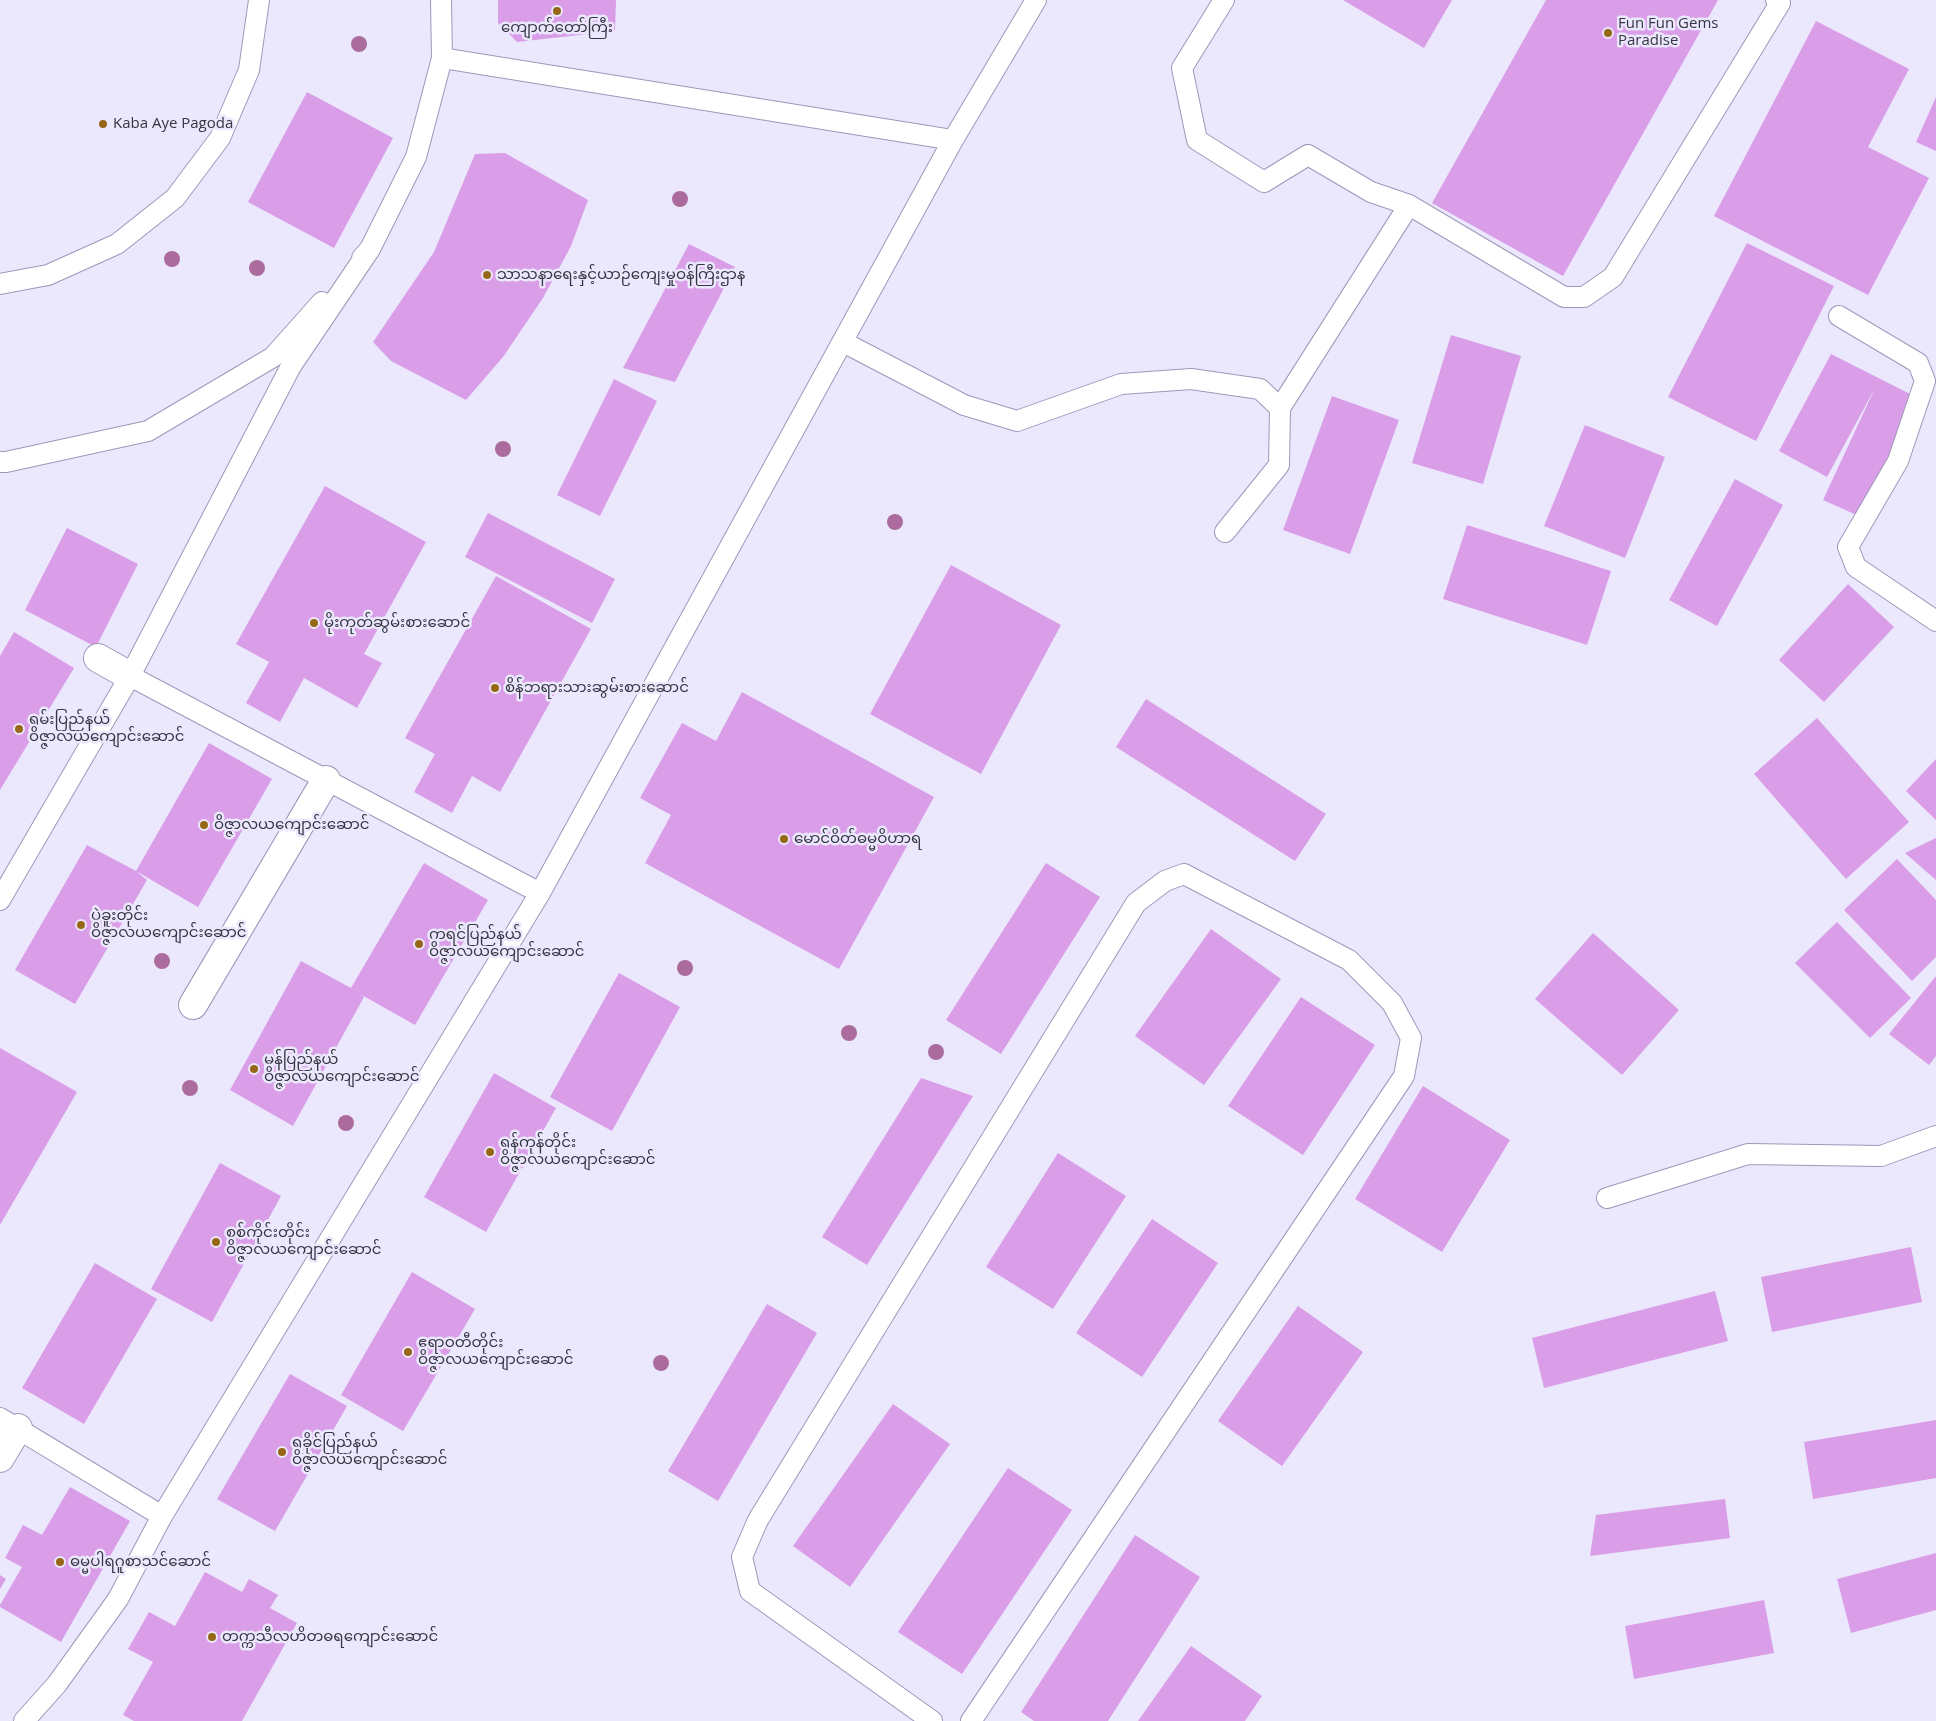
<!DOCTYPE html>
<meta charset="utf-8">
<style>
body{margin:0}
canvas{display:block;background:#ebe8fd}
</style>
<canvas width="1936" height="1721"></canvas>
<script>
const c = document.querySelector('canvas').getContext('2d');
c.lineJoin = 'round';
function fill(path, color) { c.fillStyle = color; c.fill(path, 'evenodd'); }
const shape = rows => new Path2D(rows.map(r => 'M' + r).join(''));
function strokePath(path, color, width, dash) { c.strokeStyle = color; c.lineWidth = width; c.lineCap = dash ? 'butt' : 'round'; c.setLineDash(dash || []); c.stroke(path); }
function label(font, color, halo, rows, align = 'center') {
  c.font = font + ' "Open Sans","Noto Sans Myanmar",sans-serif'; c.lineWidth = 5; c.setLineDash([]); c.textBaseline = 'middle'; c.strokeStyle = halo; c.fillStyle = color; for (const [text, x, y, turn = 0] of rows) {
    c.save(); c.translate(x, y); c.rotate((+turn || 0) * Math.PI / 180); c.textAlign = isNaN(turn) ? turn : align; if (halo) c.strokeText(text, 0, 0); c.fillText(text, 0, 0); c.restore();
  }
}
const building = shape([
 [498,0,616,0,615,31,517,42,498,23],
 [1343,0,1452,0,1424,48],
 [1546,0,1718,0,1563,276,1432,203],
 [1816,21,1909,69,1868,147,1929,178,1868,295,1714,216],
 [307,92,393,138,334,248,248,202],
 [1936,97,1936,151,1916,142],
 [505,153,588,200,571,246,543,298,503,357,466,400,391,361,373,342,434,252,475,154],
 [1747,243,1834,286,1756,441,1668,397],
 [689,244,735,267,675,382,623,368],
 [1451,335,1521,356,1483,484,1412,463],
 [1831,354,1916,397,1861,517,1823,500,1875,388,1827,477,1779,451],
 [614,379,657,401,600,516,557,495],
 [1332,396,1399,420,1350,554,1283,530],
 [1585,425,1665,457,1625,558,1544,526],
 [1735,479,1783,505,1717,626,1669,600],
 [325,486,426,542,364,654,382,663,357,708,304,678,280,722,246,703,269,662,236,644],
 [488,513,615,579,592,623,465,557],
 [1467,525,1611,571,1587,645,1443,599],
 [67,528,138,564,96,647,25,610],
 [951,565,1061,625,981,774,870,714],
 [496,576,591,629,500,792,472,776,452,813,414,792,435,754,405,738],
 [1848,584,1894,627,1824,702,1779,660],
 [14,632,74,668,0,790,0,656],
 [742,692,934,797,839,969,645,863,671,815,640,798,682,723,716,741],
 [1146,699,1326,814,1295,861,1116,747],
 [1817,718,1909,822,1846,879,1754,774],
 [209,743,272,779,198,907,136,871],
 [1936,759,1936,820,1906,791],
 [1936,838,1936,880,1905,853],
 [87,845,136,871,147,880,75,1004,15,970],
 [1897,859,1936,900,1936,957,1912,981,1844,910],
 [424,863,488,900,415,1025,360,994,364,997,293,1126,230,1090,301,961,351,988],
 [1046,863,1100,897,1001,1054,946,1020],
 [1837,922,1911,998,1870,1038,1795,963],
 [1211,929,1281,979,1204,1085,1135,1036],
 [1593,933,1679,1010,1622,1075,1535,999],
 [619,973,680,1007,612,1131,550,1097],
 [1936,976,1936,1056,1929,1065,1889,1034],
 [1301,997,1375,1045,1303,1155,1228,1106],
 [0,1048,77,1092,0,1225],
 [494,1073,556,1108,486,1232,424,1197],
 [921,1078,973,1096,867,1265,822,1237],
 [1423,1086,1510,1140,1442,1252,1355,1199],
 [1058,1153,1126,1196,1053,1309,986,1267],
 [220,1163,281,1196,212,1322,151,1289],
 [1152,1219,1218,1263,1142,1377,1076,1333],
 [1911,1247,1922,1302,1772,1332,1761,1277],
 [95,1263,157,1299,84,1424,22,1388],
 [412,1272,475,1309,403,1431,341,1395],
 [1715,1291,1728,1341,1544,1388,1532,1338],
 [767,1304,817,1333,718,1501,668,1471],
 [1298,1306,1363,1352,1282,1466,1218,1421],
 [290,1374,347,1406,275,1531,217,1499],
 [893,1404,950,1444,850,1587,793,1546],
 [1936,1420,1936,1478,1813,1499,1804,1442],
 [1008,1468,1072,1510,962,1674,898,1632],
 [70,1487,130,1521,61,1642,0,1607,0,1605,22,1567,5,1558,23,1525,42,1535],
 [1725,1499,1730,1538,1590,1556,1596,1515],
 [1135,1535,1200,1577,1108,1721,1034,1721,1021,1712],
 [1936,1553,1936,1610,1851,1633,1837,1579],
 [205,1572,242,1592,249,1579,278,1595,270,1608,297,1623,242,1721,134,1721,123,1715,153,1662,128,1649,149,1612,175,1626],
 [0,1575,6,1579,0,1589],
 [1764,1600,1774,1653,1634,1679,1625,1626],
 [1191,1646,1262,1696,1245,1721,1138,1721]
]);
const service = shape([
 [1224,0,1182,68,1197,140,1264,182,1308,155,1371,192,1409,205,1564,297,1584,297,1613,277,1780,3,1776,0],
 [442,58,953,140],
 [362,258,370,249,416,157,442,58,441,0],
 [0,284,48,275,117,244,175,198,220,138,249,70,259,0],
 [1839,316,1918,363,1925,381,1898,461,1848,547,1856,567,1936,621],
 [843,342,964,405,1017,421,1121,384,1191,379,1260,389,1280,408,1279,465,1225,532],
 [1280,408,1409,205],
 [0,462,6,462,148,431,273,357,322,302],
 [130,676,540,893],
 [0,900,130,676,291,366,370,249],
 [1607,1198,1748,1154,1881,1156,1936,1136],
 [0,1418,162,1516],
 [24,1721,57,1684,118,1599,162,1516,540,893,953,140,1036,0],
 [932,1721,750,1591,742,1557,758,1520,1136,903,1165,881,1184,874,1349,960,1392,1003,1411,1038,1404,1076,971,1721]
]);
const minor = shape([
 [98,658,130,676],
 [193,1005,326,780],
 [0,1458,18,1428]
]);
const trees = [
 [359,44],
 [680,199],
 [172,259],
 [257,268],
 [503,449],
 [895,522],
 [162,961],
 [685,968],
 [849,1033],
 [936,1052],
 [190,1088],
 [346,1123],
 [661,1363]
];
const markers = [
 [557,11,5,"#966717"],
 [1608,33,5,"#966717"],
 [103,124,5,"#966717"],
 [487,275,5,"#966717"],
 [314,623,5,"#966717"],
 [495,688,5,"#966717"],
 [19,729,5,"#966717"],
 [204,825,5,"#966717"],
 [784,839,5,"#966717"],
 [81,925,5,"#966717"],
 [419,944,5,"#966717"],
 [254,1069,5,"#966717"],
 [490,1152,5,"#966717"],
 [216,1242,5,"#966717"],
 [408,1352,5,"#966717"],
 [282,1452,5,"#966717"],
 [60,1562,5,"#966717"],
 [212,1637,5,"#966717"]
];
const poiNames = [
 ["Fun Fun Gems",1618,24],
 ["Paradise",1618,41],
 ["ကျောက်တော်ကြီး",557,28,"center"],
 ["Kaba Aye Pagoda",113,124],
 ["သာသနာရေးနှင့်ယာဉ်ကျေးမှုဝန်ကြီးဌာန",497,275],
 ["မိုးကုတ်ဆွမ်းစားဆောင်",324,623],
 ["စိန်ဘရားသားဆွမ်းစားဆောင်",505,688],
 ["ရှမ်းပြည်နယ်",29,720],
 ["ဝိဇ္ဇာလယကျောင်းဆောင်",29,737],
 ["ဝိဇ္ဇာလယကျောင်းဆောင်",214,825],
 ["မောင်ဝိတ်ဓမ္မဝိဟာရ",794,839],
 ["ပဲခူးတိုင်း",91,916],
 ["ဝိဇ္ဇာလယကျောင်းဆောင်",91,933],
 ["ကရင်ပြည်နယ်",429,935],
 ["ဝိဇ္ဇာလယကျောင်းဆောင်",429,952],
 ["မွန်ပြည်နယ်",264,1060],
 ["ဝိဇ္ဇာလယကျောင်းဆောင်",264,1077],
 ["ရန်ကုန်တိုင်း",500,1143],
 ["ဝိဇ္ဇာလယကျောင်းဆောင်",500,1160],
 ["စစ်ကိုင်းတိုင်း",226,1233],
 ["ဝိဇ္ဇာလယကျောင်းဆောင်",226,1250],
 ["ဧရာဝတီတိုင်း",418,1343],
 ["ဝိဇ္ဇာလယကျောင်းဆောင်",418,1360],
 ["ရခိုင်ပြည်နယ်",292,1443],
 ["ဝိဇ္ဇာလယကျောင်းဆောင်",292,1460],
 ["ဓမ္မပါရဂူစာသင်ဆောင်",70,1562],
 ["တက္ကသီလဟိတဓရကျောင်းဆောင်",222,1637]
];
fill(building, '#da9de8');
strokePath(service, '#9d98ba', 22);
strokePath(minor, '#9d98ba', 30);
strokePath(service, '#fff', 20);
strokePath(minor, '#fff', 28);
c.fillStyle = '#ab6c9d';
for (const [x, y] of trees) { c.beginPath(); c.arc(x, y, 8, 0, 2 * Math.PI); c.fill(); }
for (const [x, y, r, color] of markers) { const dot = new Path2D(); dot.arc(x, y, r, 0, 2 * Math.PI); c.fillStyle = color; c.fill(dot); strokePath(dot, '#ebe8fd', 2); }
label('15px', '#373543', '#ebe8fd', poiNames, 'left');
</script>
